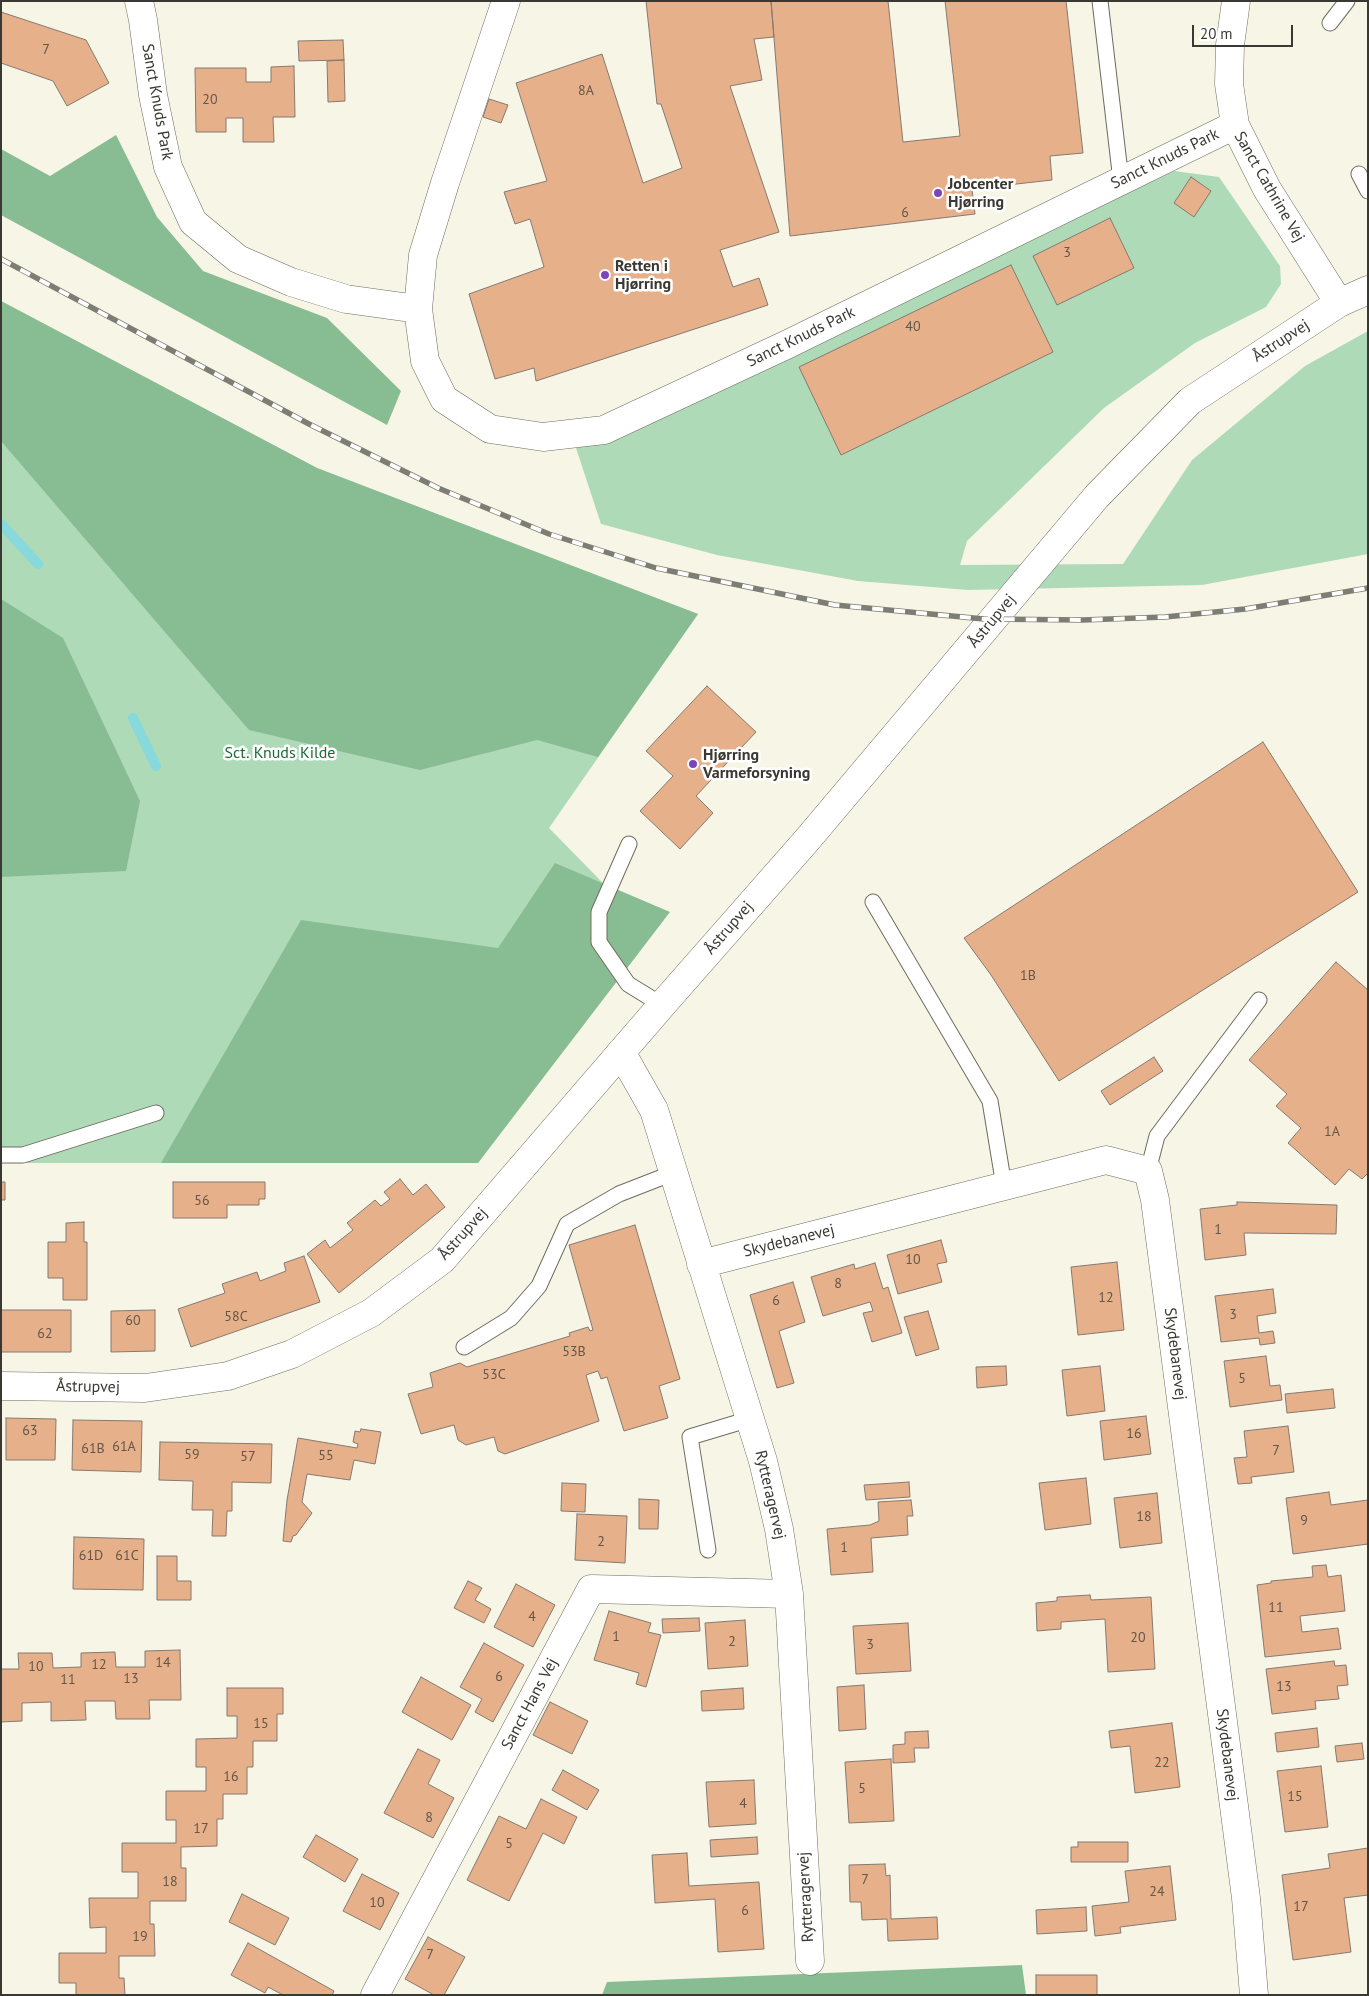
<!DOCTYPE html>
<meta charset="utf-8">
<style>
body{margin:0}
#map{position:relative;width:1369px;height:1996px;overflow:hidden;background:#f7f5e5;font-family:"PT Sans",sans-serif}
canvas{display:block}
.frame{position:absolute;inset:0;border:2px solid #393832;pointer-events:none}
.scale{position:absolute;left:1192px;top:25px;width:101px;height:22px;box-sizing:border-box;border:2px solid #393832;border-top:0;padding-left:6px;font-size:15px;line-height:18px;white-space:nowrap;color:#393832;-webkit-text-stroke:4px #fff;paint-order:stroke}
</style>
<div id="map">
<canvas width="1369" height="1996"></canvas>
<div class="frame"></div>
<div class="scale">20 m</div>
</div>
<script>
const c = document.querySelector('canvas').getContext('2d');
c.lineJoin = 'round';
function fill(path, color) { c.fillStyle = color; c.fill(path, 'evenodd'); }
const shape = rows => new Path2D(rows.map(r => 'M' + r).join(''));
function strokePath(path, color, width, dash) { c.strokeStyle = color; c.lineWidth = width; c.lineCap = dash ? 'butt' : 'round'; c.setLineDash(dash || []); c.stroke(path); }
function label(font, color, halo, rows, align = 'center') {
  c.font = font + ' "PT Sans",sans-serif'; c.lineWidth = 5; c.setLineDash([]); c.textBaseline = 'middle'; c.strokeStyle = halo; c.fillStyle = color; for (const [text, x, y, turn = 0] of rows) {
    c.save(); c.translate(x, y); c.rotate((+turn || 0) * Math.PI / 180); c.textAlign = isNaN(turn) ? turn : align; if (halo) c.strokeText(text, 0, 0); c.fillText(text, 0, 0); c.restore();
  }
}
const green = shape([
 [1174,171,1219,177,1280,266,1281,284,1266,307,1195,343,1104,408,967,541,960,565,1123,564,1192,460,1305,366,1368,331,1368,554,1202,585,968,590,858,581,717,555,601,524,576,448,709,392],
 [1,301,317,468,698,614,549,828,648,929,478,1163,1,1163]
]);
const forest = shape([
 [116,135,157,217,203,271,327,318,401,391,387,425,1,215,1,149,50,176],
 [1,301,317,468,698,614,598,757,537,740,420,770,249,730,1,441],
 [1,599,63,638,140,801,126,871,1,877],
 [555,863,670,912,478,1163,161,1163,301,920,498,948],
 [1022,1965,1026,1995,602,1995,607,1982]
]);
const stream = shape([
 [1,524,38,564],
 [133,718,156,766]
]);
const building = shape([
 [646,1,771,1,774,37,754,39,762,80,730,86,779,232,720,250,733,287,759,278,768,305,536,381,534,368,495,379,469,294,544,267,530,219,515,224,504,192,547,181,516,83,602,54,643,183,682,168,661,104,657,104,646,1],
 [771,1,888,1,903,142,960,136,945,1,1066,1,1083,153,1050,156,1052,180,972,189,975,214,790,236,771,1],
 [1,12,86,40,109,83,67,106,53,81,1,63,1,12],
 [343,40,344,60,299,61,298,41,343,40],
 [344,60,345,101,328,102,327,61,344,60],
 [294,66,295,117,273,117,274,142,243,142,243,118,226,118,226,132,196,132,195,68,246,68,246,82,271,82,271,67,294,66],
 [489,99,508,105,501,123,483,117,489,99],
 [1191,177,1211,191,1194,217,1174,203,1191,177],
 [1110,218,1134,268,1057,305,1033,256,1110,218],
 [1011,265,1053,352,841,455,799,367,1011,265],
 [707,686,756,732,696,796,713,813,680,849,640,811,673,776,646,751,707,686],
 [1263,742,1358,892,1059,1081,991,975,964,938,1263,742],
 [1336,962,1368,990,1368,1173,1362,1179,1349,1169,1335,1185,1288,1143,1301,1128,1276,1106,1287,1094,1249,1060,1336,962],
 [1154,1057,1163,1071,1110,1105,1101,1091,1154,1057],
 [400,1179,413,1195,426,1184,445,1207,339,1293,307,1254,325,1240,330,1248,353,1230,347,1223,375,1200,381,1206,390,1199,384,1192,400,1179],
 [1,1182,5,1182,5,1200,1,1200,1,1182],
 [173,1182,265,1182,265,1199,259,1199,259,1205,227,1205,227,1218,173,1218,173,1182],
 [1237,1202,1337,1205,1336,1234,1244,1233,1246,1255,1205,1260,1200,1209,1237,1205,1237,1202],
 [84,1222,84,1242,87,1242,87,1300,63,1300,63,1278,48,1278,48,1242,66,1242,66,1223,84,1222],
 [635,1225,680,1379,659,1386,668,1418,624,1431,607,1377,601,1379,598,1371,586,1375,599,1421,505,1454,498,1451,494,1437,466,1445,458,1440,454,1425,421,1434,408,1394,433,1387,430,1373,460,1363,467,1367,570,1336,569,1333,588,1327,590,1331,593,1330,569,1245,635,1225],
 [941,1240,947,1262,937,1264,942,1282,898,1294,887,1255,941,1240],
 [304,1256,320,1302,191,1347,178,1309,225,1293,222,1284,257,1272,260,1281,286,1271,284,1263,304,1256],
 [1117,1262,1124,1330,1078,1335,1071,1267,1117,1262],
 [875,1263,883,1289,888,1287,902,1333,872,1342,863,1313,873,1311,870,1302,823,1316,811,1277,854,1264,855,1269,875,1263],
 [793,1282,805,1322,779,1331,794,1383,777,1388,750,1295,793,1282],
 [1273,1289,1276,1313,1257,1316,1259,1333,1273,1331,1275,1343,1260,1345,1259,1338,1221,1342,1215,1296,1273,1289],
 [1,1310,71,1310,71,1352,1,1352,1,1310],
 [155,1310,155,1351,111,1352,111,1311,155,1310],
 [928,1311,939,1349,916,1356,904,1317,928,1311],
 [1266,1356,1270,1386,1280,1385,1282,1400,1230,1407,1224,1361,1266,1356],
 [1006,1366,1007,1385,977,1388,976,1367,1006,1366],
 [1100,1366,1105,1411,1067,1416,1062,1370,1100,1366],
 [1333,1389,1335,1408,1287,1413,1285,1394,1333,1389],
 [1146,1416,1151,1454,1104,1460,1100,1421,1146,1416],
 [6,1418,56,1419,55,1460,6,1460,6,1418],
 [73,1420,142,1421,141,1472,72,1470,73,1420],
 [1288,1426,1294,1472,1251,1477,1252,1483,1238,1484,1234,1458,1247,1457,1244,1431,1288,1426],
 [361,1429,381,1432,375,1464,354,1460,350,1480,307,1474,302,1502,312,1513,296,1535,293,1536,291,1542,283,1541,287,1500,298,1438,357,1448,358,1444,353,1442,355,1431,360,1432,361,1429],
 [160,1442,272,1444,271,1483,232,1482,232,1511,227,1511,226,1536,212,1536,213,1510,192,1510,193,1481,159,1480,160,1442],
 [1086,1478,1091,1524,1045,1530,1039,1483,1086,1478],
 [909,1482,910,1497,866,1500,864,1485,909,1482],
 [562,1483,586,1484,585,1512,561,1511,562,1483],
 [1329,1492,1331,1505,1368,1500,1368,1544,1293,1554,1286,1498,1329,1492],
 [1157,1493,1162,1543,1120,1548,1114,1498,1157,1493],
 [639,1499,659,1500,658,1529,639,1529,639,1499],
 [911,1500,913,1516,907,1516,908,1535,871,1538,873,1572,831,1575,827,1529,870,1525,879,1521,878,1502,911,1500],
 [577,1514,627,1516,625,1563,575,1560,577,1514],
 [74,1537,144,1539,143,1590,73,1589,74,1537],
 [157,1556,177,1556,177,1581,191,1581,191,1600,157,1600,157,1556],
 [1326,1565,1328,1577,1341,1575,1345,1611,1300,1616,1302,1632,1338,1628,1341,1649,1265,1657,1257,1585,1271,1583,1271,1581,1313,1577,1312,1566,1326,1565],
 [468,1581,482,1588,475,1600,491,1609,484,1623,454,1608,468,1581],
 [516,1584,555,1605,533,1647,494,1627,516,1584],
 [1090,1595,1091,1600,1151,1597,1155,1669,1108,1672,1105,1619,1061,1622,1061,1629,1037,1631,1036,1603,1057,1601,1057,1597,1090,1595],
 [609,1611,651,1623,648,1632,661,1635,646,1687,636,1684,639,1673,594,1660,609,1611],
 [699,1618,700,1631,663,1633,662,1619,699,1618],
 [745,1620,748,1666,708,1669,705,1623,745,1620],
 [908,1623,911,1671,856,1674,853,1626,908,1623],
 [484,1643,524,1665,493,1722,475,1712,482,1699,460,1687,484,1643],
 [180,1650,181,1700,149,1700,150,1719,116,1719,115,1701,85,1701,86,1720,51,1721,51,1702,22,1703,22,1721,1,1722,1,1669,19,1669,18,1653,52,1653,53,1668,81,1667,81,1653,115,1652,116,1667,145,1667,145,1651,180,1650],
 [1334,1661,1335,1666,1346,1665,1348,1685,1337,1686,1339,1699,1315,1701,1316,1709,1272,1714,1266,1669,1334,1661],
 [421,1677,471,1705,452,1740,402,1712,421,1677],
 [864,1685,866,1729,839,1731,837,1687,864,1685],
 [227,1688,283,1688,283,1714,277,1714,277,1741,253,1741,253,1767,247,1767,247,1794,223,1794,223,1819,217,1819,217,1846,181,1847,181,1868,186,1868,186,1901,150,1901,150,1924,154,1924,155,1956,119,1956,119,1978,124,1978,125,1995,76,1995,76,1983,59,1983,59,1953,106,1953,106,1927,90,1928,89,1898,138,1898,138,1872,122,1872,122,1843,176,1843,176,1820,166,1820,166,1791,206,1791,206,1767,196,1767,196,1739,237,1738,237,1716,227,1716,227,1688],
 [743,1688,744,1709,702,1711,701,1691,743,1688],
 [550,1702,588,1721,572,1754,533,1735,550,1702],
 [1172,1723,1180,1787,1135,1793,1130,1746,1111,1748,1109,1731,1172,1723],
 [1317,1728,1319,1747,1277,1752,1275,1733,1317,1728],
 [928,1731,929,1748,914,1748,915,1762,893,1763,893,1745,905,1744,905,1732,928,1731],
 [1362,1743,1364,1759,1337,1762,1335,1746,1362,1743],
 [418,1749,440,1760,428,1784,454,1798,433,1838,384,1813,418,1749],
 [891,1759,894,1821,849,1823,845,1762,891,1759],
 [1321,1766,1328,1827,1285,1832,1277,1771,1321,1766],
 [563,1770,599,1790,587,1810,552,1790,563,1770],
 [754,1780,756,1824,709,1827,706,1782,754,1780],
 [541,1799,577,1817,564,1844,543,1833,509,1901,467,1880,499,1816,526,1829,541,1799],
 [316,1835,358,1859,345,1882,303,1857,316,1835],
 [757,1837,758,1854,711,1857,710,1840,757,1837],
 [1078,1842,1128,1842,1128,1862,1071,1862,1071,1847,1078,1847,1078,1842],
 [1368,1848,1368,1895,1344,1898,1351,1952,1293,1960,1282,1875,1330,1868,1328,1854,1368,1848],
 [687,1853,689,1886,759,1882,764,1949,718,1952,715,1899,655,1903,652,1855,687,1853],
 [885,1864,886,1876,890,1875,891,1919,937,1917,938,1939,888,1941,887,1919,862,1920,861,1902,850,1902,849,1865,885,1864],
 [1170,1866,1176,1920,1120,1927,1121,1933,1095,1936,1092,1906,1129,1902,1125,1871,1170,1866],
 [362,1874,399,1893,380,1930,343,1911,362,1874],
 [242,1894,289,1918,275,1945,229,1922,242,1894],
 [1086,1907,1087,1931,1037,1934,1036,1910,1086,1907],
 [428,1937,465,1957,444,1995,434,1995,405,1979,428,1937],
 [248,1943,334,1991,332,1995,283,1995,268,1987,265,1993,231,1975,248,1943],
 [1036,1975,1097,1975,1097,1995,1036,1995,1036,1975]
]);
const lane = shape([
 [1100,1,1121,181],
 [1330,23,1347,1],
 [1359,174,1368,191],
 [629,844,599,912,599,942,628,984,662,1005],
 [873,902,990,1101,1004,1186],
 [1,1155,23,1155,156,1113],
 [1148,1171,1157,1136,1259,1000],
 [464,1347,511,1318,539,1286,567,1224,619,1194,673,1173],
 [708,1550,690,1437,750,1419]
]);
const street = shape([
 [139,1,143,20,153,95,168,167,193,222,238,259,291,282,346,299,418,309],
 [506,1,445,183,423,255,418,309,425,361,444,399,490,429,543,437,604,430,786,345,1235,125],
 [1236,1,1230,45,1229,84,1235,125,1267,189,1339,303],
 [621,1052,654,1110,763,1461,779,1529,789,1594,810,1961],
 [701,1264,1106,1160,1148,1171,1155,1200,1246,1898,1254,1995],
 [375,1995,591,1589,789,1594]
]);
const secondary = shape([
 [1,1386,145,1388,228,1376,292,1354,371,1313,442,1260,662,1005,807,840,1097,496,1190,401,1339,303,1368,290]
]);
const rail = shape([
 [1,259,309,424,438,488,549,534,656,568,835,605,984,619,1083,620,1165,617,1245,609,1368,588]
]);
const markers = [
 [938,193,5,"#7e45bb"],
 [605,275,5,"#7e45bb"],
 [693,764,5,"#7e45bb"]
];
const numberNames = [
 ["7",46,50],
 ["8A",586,91],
 ["20",210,100],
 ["6",905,213],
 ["3",1067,253],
 ["40",913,327],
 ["1B",1028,976],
 ["1A",1332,1132],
 ["56",202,1201],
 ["1",1218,1230],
 ["10",913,1260],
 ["8",838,1284],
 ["12",1106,1298],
 ["6",776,1301],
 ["3",1233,1315],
 ["58C",236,1317],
 ["60",133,1321],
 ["62",45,1334],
 ["53B",574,1352],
 ["53C",494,1375],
 ["5",1242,1379],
 ["63",30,1431],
 ["16",1134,1434],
 ["61A",124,1447],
 ["61B",93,1449],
 ["7",1276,1451],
 ["59",192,1455],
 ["55",326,1456],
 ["57",248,1457],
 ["18",1144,1517],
 ["9",1304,1521],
 ["2",601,1542],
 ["1",844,1548],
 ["61D",91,1556],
 ["61C",127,1556],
 ["11",1276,1608],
 ["4",532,1617],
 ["1",616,1637],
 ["20",1138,1638],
 ["2",732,1642],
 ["3",870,1645],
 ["14",163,1663],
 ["12",99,1665],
 ["10",36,1667],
 ["6",499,1677],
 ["13",131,1679],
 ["11",68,1680],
 ["13",1284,1687],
 ["15",261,1724],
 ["22",1162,1763],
 ["16",231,1777],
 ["5",862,1789],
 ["15",1295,1797],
 ["4",743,1804],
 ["8",429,1818],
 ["17",201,1829],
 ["5",509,1844],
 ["7",865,1880],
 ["18",170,1882],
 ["24",1157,1892],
 ["10",377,1903],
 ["17",1301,1907],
 ["6",745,1911],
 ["19",140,1937],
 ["7",430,1955]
];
const streetNames = [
 ["Sanct Knuds Park",157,102,80],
 ["Sanct Knuds Park",1165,159,-26],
 ["Sanct Cathrine Vej",1269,187,60],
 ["Sanct Knuds Park",801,337,-26],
 ["Åstrupvej",1281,341,-33],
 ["Åstrupvej",992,621,-50],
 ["Åstrupvej",729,928,-49],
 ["Åstrupvej",463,1234,-48],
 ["Skydebanevej",789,1241,-14],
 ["Skydebanevej",1175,1354,83],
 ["Åstrupvej",88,1387,1],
 ["Rytteragervej",770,1495,77],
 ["Sanct Hans Vej",530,1704,-62],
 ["Skydebanevej",1227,1755,83],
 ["Rytteragervej",806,1897,-93]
];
const poiNames = [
 ["Jobcenter",948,184],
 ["Hjørring",948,202],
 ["Retten i",615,266],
 ["Hjørring",615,284],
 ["Hjørring",703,755],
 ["Varmeforsyning",703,773]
];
const parkNames = [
 ["Sct. Knuds Kilde",280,753]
];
fill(green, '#aedab7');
fill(forest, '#88bc93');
strokePath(stream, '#87d9dc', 10);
fill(building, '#e5b08a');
strokePath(building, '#867971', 1);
strokePath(lane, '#6e6c5f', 17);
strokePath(street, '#6e6c5f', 29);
strokePath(secondary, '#6e6c5f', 29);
strokePath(lane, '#fff', 15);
strokePath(street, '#fff', 28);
strokePath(secondary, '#fff', 28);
strokePath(rail, '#7e7d73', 5.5);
strokePath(rail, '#fff', 4, [11]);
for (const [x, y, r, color] of markers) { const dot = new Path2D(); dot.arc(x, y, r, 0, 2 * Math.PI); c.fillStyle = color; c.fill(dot); strokePath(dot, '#fff', 2); }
label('14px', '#645648', null, numberNames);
label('16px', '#393832', '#fff', streetNames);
label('bold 16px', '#393832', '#fff', poiNames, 'left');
label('16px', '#1a6835', '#fff', parkNames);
</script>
